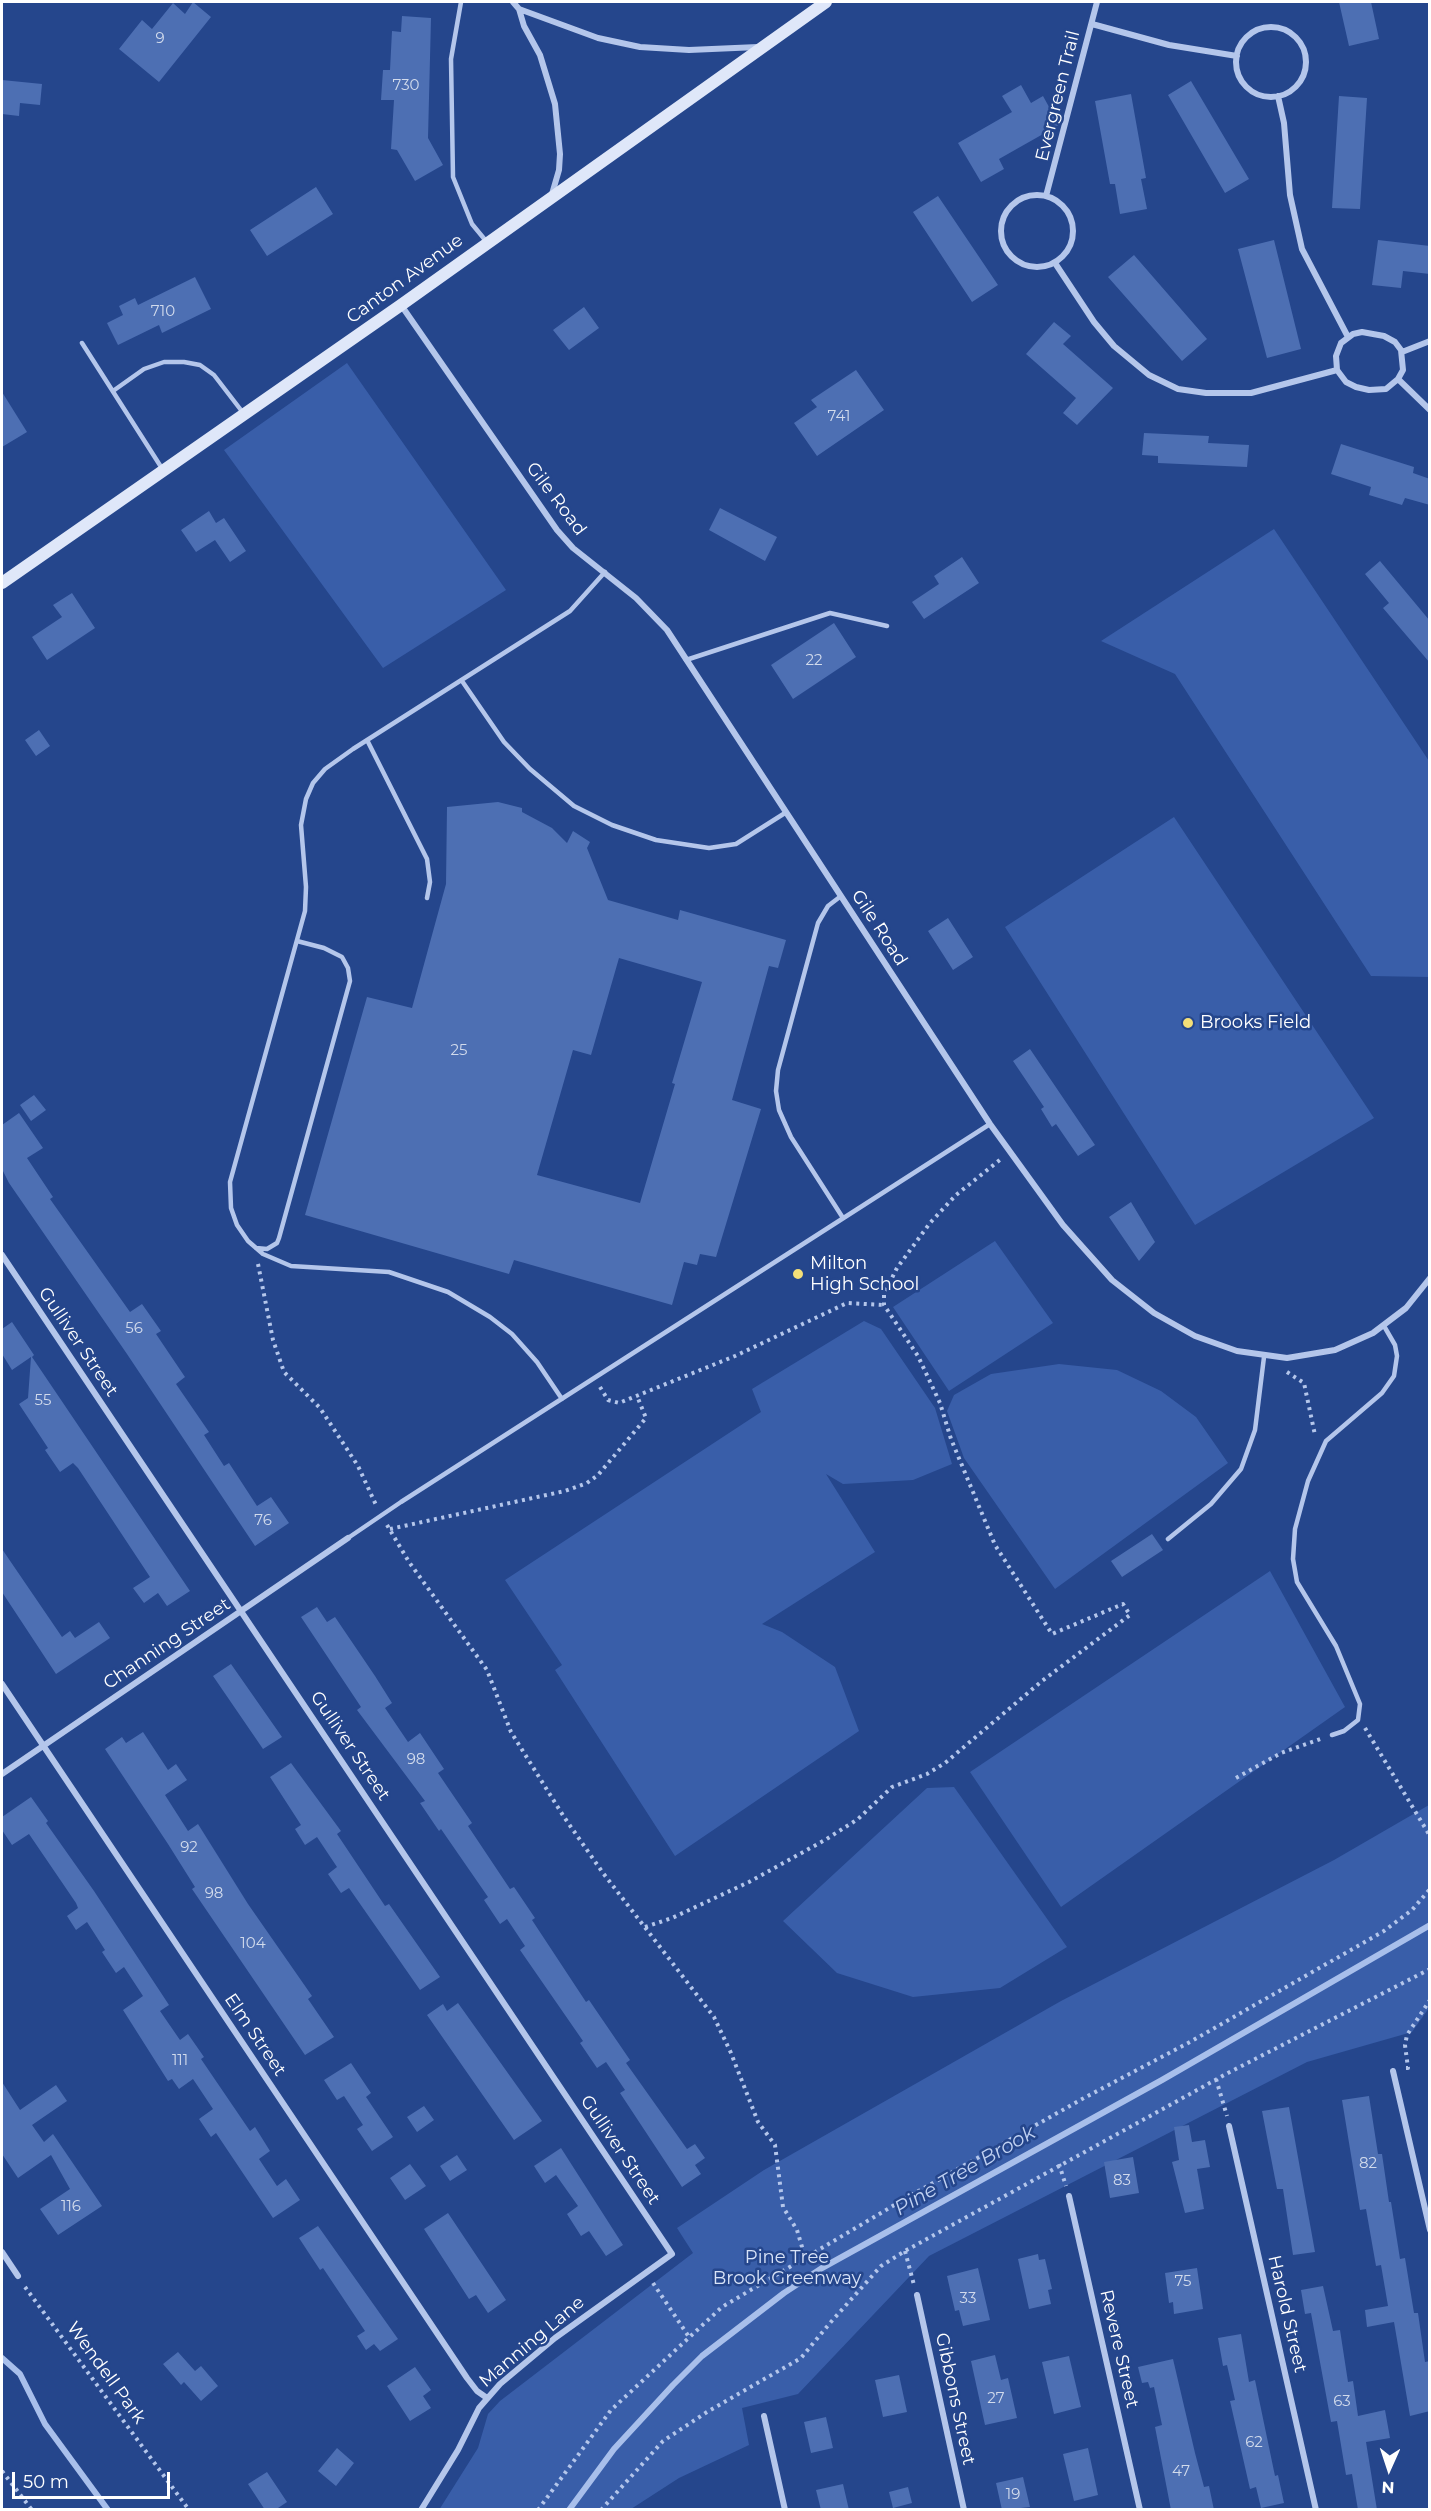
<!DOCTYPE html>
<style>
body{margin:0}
#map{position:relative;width:1431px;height:2511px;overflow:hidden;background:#25468c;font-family:Montserrat,sans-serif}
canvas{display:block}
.frame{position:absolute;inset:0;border:3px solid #fff;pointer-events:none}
.north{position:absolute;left:1359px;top:2439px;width:60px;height:60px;-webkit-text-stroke:4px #25468c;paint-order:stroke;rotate:183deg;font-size:16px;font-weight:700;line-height:24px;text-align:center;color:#fff}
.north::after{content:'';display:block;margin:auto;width:21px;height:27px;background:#fff;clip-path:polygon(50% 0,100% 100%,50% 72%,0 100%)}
.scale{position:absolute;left:12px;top:2472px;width:158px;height:27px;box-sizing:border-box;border:3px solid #fff;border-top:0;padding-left:8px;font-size:18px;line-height:21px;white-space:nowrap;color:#fff;-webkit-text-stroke:4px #25468c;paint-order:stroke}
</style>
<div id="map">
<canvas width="1431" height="2511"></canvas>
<div class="frame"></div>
<div class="north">N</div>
<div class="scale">50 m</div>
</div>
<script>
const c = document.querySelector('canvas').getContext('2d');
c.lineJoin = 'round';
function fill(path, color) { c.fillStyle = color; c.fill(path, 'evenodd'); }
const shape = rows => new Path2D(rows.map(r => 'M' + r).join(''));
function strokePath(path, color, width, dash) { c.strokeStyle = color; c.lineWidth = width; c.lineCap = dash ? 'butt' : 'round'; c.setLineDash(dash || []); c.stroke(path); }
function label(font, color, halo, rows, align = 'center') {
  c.font = font + ' Montserrat,sans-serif'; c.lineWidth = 5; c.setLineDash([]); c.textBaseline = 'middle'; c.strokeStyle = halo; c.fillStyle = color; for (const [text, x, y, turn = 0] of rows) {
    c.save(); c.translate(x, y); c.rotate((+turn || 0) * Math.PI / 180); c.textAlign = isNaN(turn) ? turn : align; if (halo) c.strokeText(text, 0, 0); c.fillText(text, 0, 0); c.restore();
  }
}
const green = shape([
 [347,363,506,590,383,668,224,450],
 [1274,529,1429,761,1429,977,1371,976,1175,674,1101,641],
 [1174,817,1374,1118,1195,1225,1005,927],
 [995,1241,1053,1323,949,1391,893,1307],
 [864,1321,881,1329,935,1408,952,1464,913,1480,843,1484,826,1474,875,1552,762,1624,782,1632,835,1667,859,1731,675,1856,555,1670,562,1665,505,1580,761,1412,752,1389],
 [1059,1364,1117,1370,1161,1391,1196,1417,1228,1463,1055,1589,964,1458,947,1411,954,1395,991,1374],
 [1270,1571,1345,1707,1061,1907,970,1772],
 [954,1787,1067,1947,1000,1988,913,1997,837,1973,783,1921,927,1788],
 [1429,1805,1429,2008,1412,2032,1307,2062,929,2256,798,2394,742,2408,749,2445,679,2478,631,2509,439,2510,478,2448,488,2414,500,2401,693,2253,677,2228,764,2170,1061,2001,1334,1860]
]);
const stream = shape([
 [2,2358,20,2374,45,2424,108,2510],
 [569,2510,614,2449,673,2385,702,2356,784,2293,822,2268,1162,2080,1430,1925]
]);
const building = shape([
 [193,2,211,17,159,82,119,49,142,20,152,29,173,3,185,14],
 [1339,2,1371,2,1379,39,1349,46],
 [402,16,431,18,428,138,443,165,415,181,397,150,391,149,394,100,381,100,383,70,390,70,392,31,401,32],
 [2,80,42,84,40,105,20,103,19,116,2,114],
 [1191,81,1249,179,1225,193,1168,95],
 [1021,85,1031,103,1043,96,1059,125,999,159,1004,169,981,182,958,143,1012,112,1002,96],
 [1131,94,1146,178,1141,179,1147,209,1120,214,1115,184,1110,184,1095,101],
 [1339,96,1367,98,1360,209,1332,208],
 [316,187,333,214,267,256,250,230],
 [938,196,998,285,972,302,913,212],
 [1274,240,1301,349,1267,358,1238,249],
 [1378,240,1430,246,1430,274,1403,271,1401,288,1372,285],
 [1134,255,1207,339,1182,361,1108,277],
 [195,277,211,309,162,333,159,325,118,345,107,323,123,315,119,306,135,298,138,305],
 [584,307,599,328,569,350,553,330],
 [1054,322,1071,336,1063,344,1113,388,1077,425,1063,413,1076,398,1026,354],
 [856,370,884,410,817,456,794,423,817,407,811,400],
 [2,392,27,432,2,447],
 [1144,433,1209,436,1208,443,1249,445,1247,467,1158,463,1158,456,1142,455],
 [1341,444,1414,467,1413,473,1430,479,1430,505,1405,498,1402,505,1369,495,1371,487,1331,474],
 [720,508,777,537,765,561,709,530],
 [209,511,216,523,224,518,246,551,230,562,215,540,196,552,181,530],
 [962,557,979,583,924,619,912,602,939,584,934,576],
 [1380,561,1430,621,1430,663,1383,608,1389,603,1365,574],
 [72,593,95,628,47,660,32,637,62,617,53,605],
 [834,623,856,657,793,699,771,665],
 [39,730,50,746,36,756,25,740],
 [498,802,522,808,522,812,552,828,567,843,573,831,590,842,587,848,608,900,678,920,680,910,786,940,778,968,769,966,732,1100,761,1109,716,1257,700,1254,697,1265,684,1262,672,1305,514,1260,509,1274,305,1215,367,997,412,1008,446,884,447,807],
 [619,958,702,982,672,1083,675,1084,640,1203,537,1175,573,1050,591,1055],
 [948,918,973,957,953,970,928,931],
 [1030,1049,1095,1145,1078,1156,1056,1124,1052,1127,1041,1109,1044,1107,1013,1061],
 [34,1095,46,1110,31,1121,20,1105],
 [19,1113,43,1148,27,1158,53,1197,50,1199,130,1312,142,1304,161,1331,156,1334,185,1377,176,1384,209,1432,204,1435,224,1466,229,1463,257,1506,271,1497,289,1523,255,1546,127,1354,9,1183,2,1169,2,1125],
 [1131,1202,1155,1242,1139,1261,1109,1217],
 [12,1322,34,1355,32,1357,190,1591,167,1606,158,1593,144,1603,133,1588,150,1577,78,1468,73,1463,60,1472,45,1450,48,1448,19,1404,28,1398,31,1357,12,1370,2,1354,2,1329],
 [1152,1534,1163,1550,1122,1577,1111,1561],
 [2,1549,62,1637,70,1631,75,1638,99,1622,110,1638,56,1674,2,1592],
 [317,1607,327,1622,335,1617,375,1676,392,1703,385,1708,408,1742,420,1733,444,1769,438,1773,472,1823,468,1826,510,1889,514,1887,535,1918,532,1920,586,2002,589,2000,630,2060,626,2063,687,2149,695,2144,705,2158,695,2165,701,2174,682,2187,620,2093,625,2090,606,2062,597,2068,580,2043,583,2041,520,1950,525,1946,507,1919,500,1924,484,1900,488,1897,441,1829,439,1831,420,1803,425,1801,357,1710,361,1707,301,1617],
 [231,1664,282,1737,263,1749,213,1676],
 [143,1732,168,1770,176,1764,187,1780,165,1795,188,1831,198,1824,248,1904,312,1996,308,1999,334,2037,305,2055,192,1889,195,1887,168,1844,105,1749,122,1737,126,1743],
 [291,1763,341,1831,337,1834,385,1906,389,1904,440,1977,420,1990,349,1888,341,1893,328,1874,337,1867,317,1837,305,1845,295,1829,301,1825,270,1777],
 [31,1797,48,1821,46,1823,94,1891,169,2005,160,2011,180,2040,188,2034,204,2057,201,2059,250,2131,255,2127,270,2151,259,2159,277,2186,286,2179,300,2200,273,2218,216,2133,211,2137,199,2119,213,2109,193,2079,179,2089,172,2079,168,2081,123,2010,143,1996,124,1967,116,1973,102,1952,105,1950,87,1922,76,1930,67,1916,78,1908,76,1903,29,1834,12,1845,2,1830,2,1817],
 [458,2003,542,2121,514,2140,427,2015,443,2004,447,2011],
 [351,2063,371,2093,366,2097,393,2137,372,2151,357,2129,363,2125,344,2096,337,2100,324,2080],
 [2,2082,20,2110,56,2085,67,2101,32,2125,44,2142,53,2134,102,2206,58,2235,40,2209,70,2189,51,2155,18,2178,2,2154],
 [1369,2096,1378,2154,1382,2154,1389,2202,1391,2202,1400,2259,1405,2258,1414,2313,1418,2313,1425,2362,1430,2361,1430,2411,1410,2416,1394,2322,1367,2327,1365,2310,1388,2306,1381,2265,1376,2266,1366,2209,1360,2210,1342,2100],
 [424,2106,434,2120,417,2132,407,2117],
 [1289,2107,1315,2252,1293,2255,1283,2189,1277,2189,1262,2111],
 [1189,2125,1192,2142,1205,2140,1210,2167,1197,2169,1204,2209,1185,2213,1172,2162,1179,2160,1174,2127],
 [561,2148,623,2245,606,2256,589,2231,581,2236,567,2214,578,2206,556,2175,545,2183,534,2166],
 [457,2155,467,2170,450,2181,440,2166],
 [1133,2157,1139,2193,1110,2198,1104,2162],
 [410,2164,426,2186,405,2200,390,2178],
 [448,2213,506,2300,488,2313,476,2295,469,2299,424,2229],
 [318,2226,398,2339,380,2351,374,2344,366,2350,357,2336,365,2331,323,2268,320,2270,299,2238],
 [1038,2254,1039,2260,1045,2259,1052,2289,1048,2290,1051,2304,1029,2309,1018,2259],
 [978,2268,990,2320,963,2326,959,2310,955,2311,947,2276],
 [1197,2268,1203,2309,1174,2314,1173,2302,1169,2303,1165,2273],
 [1323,2286,1333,2331,1340,2330,1348,2382,1353,2381,1358,2416,1385,2410,1390,2438,1366,2442,1377,2510,1358,2510,1352,2474,1346,2475,1337,2421,1331,2422,1311,2313,1305,2314,1301,2290],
 [1241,2334,1249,2382,1255,2380,1275,2476,1278,2475,1284,2503,1261,2508,1256,2487,1250,2489,1230,2401,1235,2400,1227,2365,1223,2366,1218,2338],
 [178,2352,195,2371,201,2366,218,2386,201,2401,184,2382,181,2385,163,2364],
 [995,2355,1001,2380,1008,2378,1017,2418,985,2425,971,2361],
 [1069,2356,1081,2407,1054,2414,1042,2362],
 [1173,2359,1195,2453,1204,2487,1209,2486,1214,2510,1171,2510,1155,2427,1162,2425,1154,2387,1150,2388,1148,2382,1142,2383,1138,2367],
 [415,2367,431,2390,423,2396,431,2408,410,2421,387,2386],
 [899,2375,907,2412,883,2417,875,2380],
 [826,2417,833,2448,811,2453,804,2422],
 [337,2448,354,2463,336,2486,318,2471],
 [1088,2448,1098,2495,1074,2501,1063,2454],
 [267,2472,287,2502,275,2510,265,2510,248,2484],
 [1023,2477,1030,2507,1002,2510,996,2483],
 [843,2484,849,2510,821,2510,816,2490],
 [908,2487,912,2503,893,2508,889,2492]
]);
const path = shape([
 [258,1264,273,1340,284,1372,320,1408,358,1466,376,1505],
 [1287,1372,1304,1383,1315,1435],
 [600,1387,608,1400,619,1403,735,1356,847,1303,884,1305],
 [387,1525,409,1562,487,1670,511,1732,564,1817,603,1873,714,2017,731,2053,758,2122,775,2145,783,2207,797,2230,805,2257],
 [390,1529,565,1491,587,1483,598,1475,646,1418,637,1396],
 [1365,1728,1430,1836],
 [1236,1778,1281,1753,1323,1738],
 [645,1927,672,1918,749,1882,825,1840,858,1819,892,1787,927,1774,945,1763,1042,1681,1130,1615,1123,1604,1052,1634,995,1545,951,1439,940,1403,918,1356,884,1305,884,1294,897,1268,930,1223,956,1195,1001,1159],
 [1406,2068,1408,2068,1405,2045,1407,2035,1430,2000],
 [1216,2079,1227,2116],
 [1059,2164,1066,2186],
 [905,2251,914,2285],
 [653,2283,689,2337],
 [25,2287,189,2510],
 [2,2471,32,2510],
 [538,2510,611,2410,722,2307,908,2197,1084,2098,1190,2042,1384,1931,1412,1910,1430,1889],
 [601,2510,663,2441,707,2412,801,2358,830,2323,881,2266,905,2251,1228,2073,1430,1969]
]);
const lane = shape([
 [461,2,451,59,453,177,472,224,486,241],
 [82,343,163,470],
 [113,391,144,369,164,362,184,362,200,365,214,375,244,414],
 [686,660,830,613,887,626],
 [462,681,504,742,530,769,574,806,612,825,656,840,709,848,736,844,785,813],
 [367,740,427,859,430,882,427,898],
 [841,896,828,906,818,923,778,1070,776,1091,779,1110,791,1137,843,1218],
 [256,1248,267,1249,277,1243,279,1238,350,981,348,968,342,957,324,948,297,941],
 [562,1399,537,1362,512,1334,490,1317,448,1292,389,1272,291,1266,263,1254,248,1241,237,1225,231,1208,230,1182,305,911,306,887,301,825,306,799,313,783,325,769,353,749,570,611,605,572],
 [348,1538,401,1502,990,1124],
 [1168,1539,1211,1504,1241,1469,1255,1430,1264,1357],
 [1332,1735,1344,1731,1358,1720,1360,1704,1336,1646,1297,1582,1293,1559,1295,1529,1308,1481,1326,1441,1382,1393,1394,1376,1397,1356,1395,1345,1384,1326]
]);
const street = shape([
 [513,2,519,9,524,26,540,55,555,104,560,154,559,170,552,194],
 [519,9,598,38,640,47,689,50,758,47],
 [1092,24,1169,45,1237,56],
 '1236 62a35 35 0 1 1 70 0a35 35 0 1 1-70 0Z',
 [1278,96,1284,123,1290,195,1302,249,1348,337],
 '1001 231a36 36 0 1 1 72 0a36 36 0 1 1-72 0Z',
 [1046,196,1097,2],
 [1055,263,1094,322,1114,346,1149,375,1178,389,1206,393,1251,393,1337,370],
 [401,305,557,530,573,548,636,598,667,630,990,1124,1063,1225,1112,1280,1154,1313,1195,1336,1237,1351,1287,1358,1335,1350,1373,1333,1406,1308,1430,1278],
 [1362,332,1384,336,1395,342,1401,350,1403,370,1398,379,1386,389,1369,390,1356,387,1346,382,1337,370,1336,356,1341,343,1353,334,1362,332],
 [1402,352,1430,341],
 [1398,379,1430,410],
 [2,1255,672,2254,555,2338,500,2384,479,2408,458,2450,421,2510],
 [2,1684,467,2378,477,2391,487,2398],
 [2,1774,348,1538],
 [1393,2071,1430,2230],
 [1229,2126,1316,2510],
 [1069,2196,1140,2510],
 [2,2252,18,2276],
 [917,2295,964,2510],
 [764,2416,785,2510]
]);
const secondary = shape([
 [2,583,401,305,826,2]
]);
const markers = [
 [1188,1023,6,"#f4df78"],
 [798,1274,6,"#f4df78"]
];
const numberNames = [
 ["9",160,39],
 ["730",406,86],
 ["710",163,312],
 ["741",839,417],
 ["22",814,661],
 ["25",459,1051],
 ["56",134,1329],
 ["55",43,1401],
 ["76",263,1521],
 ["98",416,1760],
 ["92",189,1848],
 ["98",214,1894],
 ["104",253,1944],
 ["111",180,2061],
 ["82",1368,2164],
 ["83",1122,2181],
 ["116",71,2207],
 ["75",1183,2282],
 ["33",968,2299],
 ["27",996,2399],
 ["63",1342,2402],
 ["62",1254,2443],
 ["47",1181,2472],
 ["19",1013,2495]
];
const streetNames = [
 ["Evergreen Trail",1058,96,-76],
 ["Canton Avenue",405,279,-36],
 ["Gile Road",556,499,53],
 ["Gile Road",879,928,57],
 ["Gulliver Street",78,1342,56],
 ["Channing Street",167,1644,-34],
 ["Gulliver Street",350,1746,56],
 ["Elm Street",255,2035,56],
 ["Gulliver Street",620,2150,56],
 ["Harold Street",1287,2314,77],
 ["Manning Lane",532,2342,-40],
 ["Revere Street",1119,2349,77],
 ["Wendell Park",106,2373,54],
 ["Gibbons Street",955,2399,78]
];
const poiNames = [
 ["Brooks Field",1200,1023],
 ["Milton",810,1264],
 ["High School",810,1285]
];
const parkNames = [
 ["Pine Tree",787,2258],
 ["Brook Greenway",787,2279]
];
const waterNames = [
 ["Pine Tree Brook",965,2171,-30]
];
fill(green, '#395ea9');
strokePath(stream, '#a8bfeb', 6);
fill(building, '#4d6fb3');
strokePath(path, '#b4c6eb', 4, [3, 4.5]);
strokePath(lane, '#b4c6eb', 4.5);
strokePath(street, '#b4c6eb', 6);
strokePath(secondary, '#dfe7f9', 12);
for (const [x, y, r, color] of markers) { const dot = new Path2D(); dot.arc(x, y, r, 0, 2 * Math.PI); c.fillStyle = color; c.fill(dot); strokePath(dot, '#25468c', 2); }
label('15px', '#d2dbec', null, numberNames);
label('18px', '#fff', '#25468c', streetNames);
label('18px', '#fff', '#25468c', poiNames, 'left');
label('18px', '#d8e3f8', '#25468c', parkNames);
label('italic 20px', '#c0d1f2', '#25468c', waterNames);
</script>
